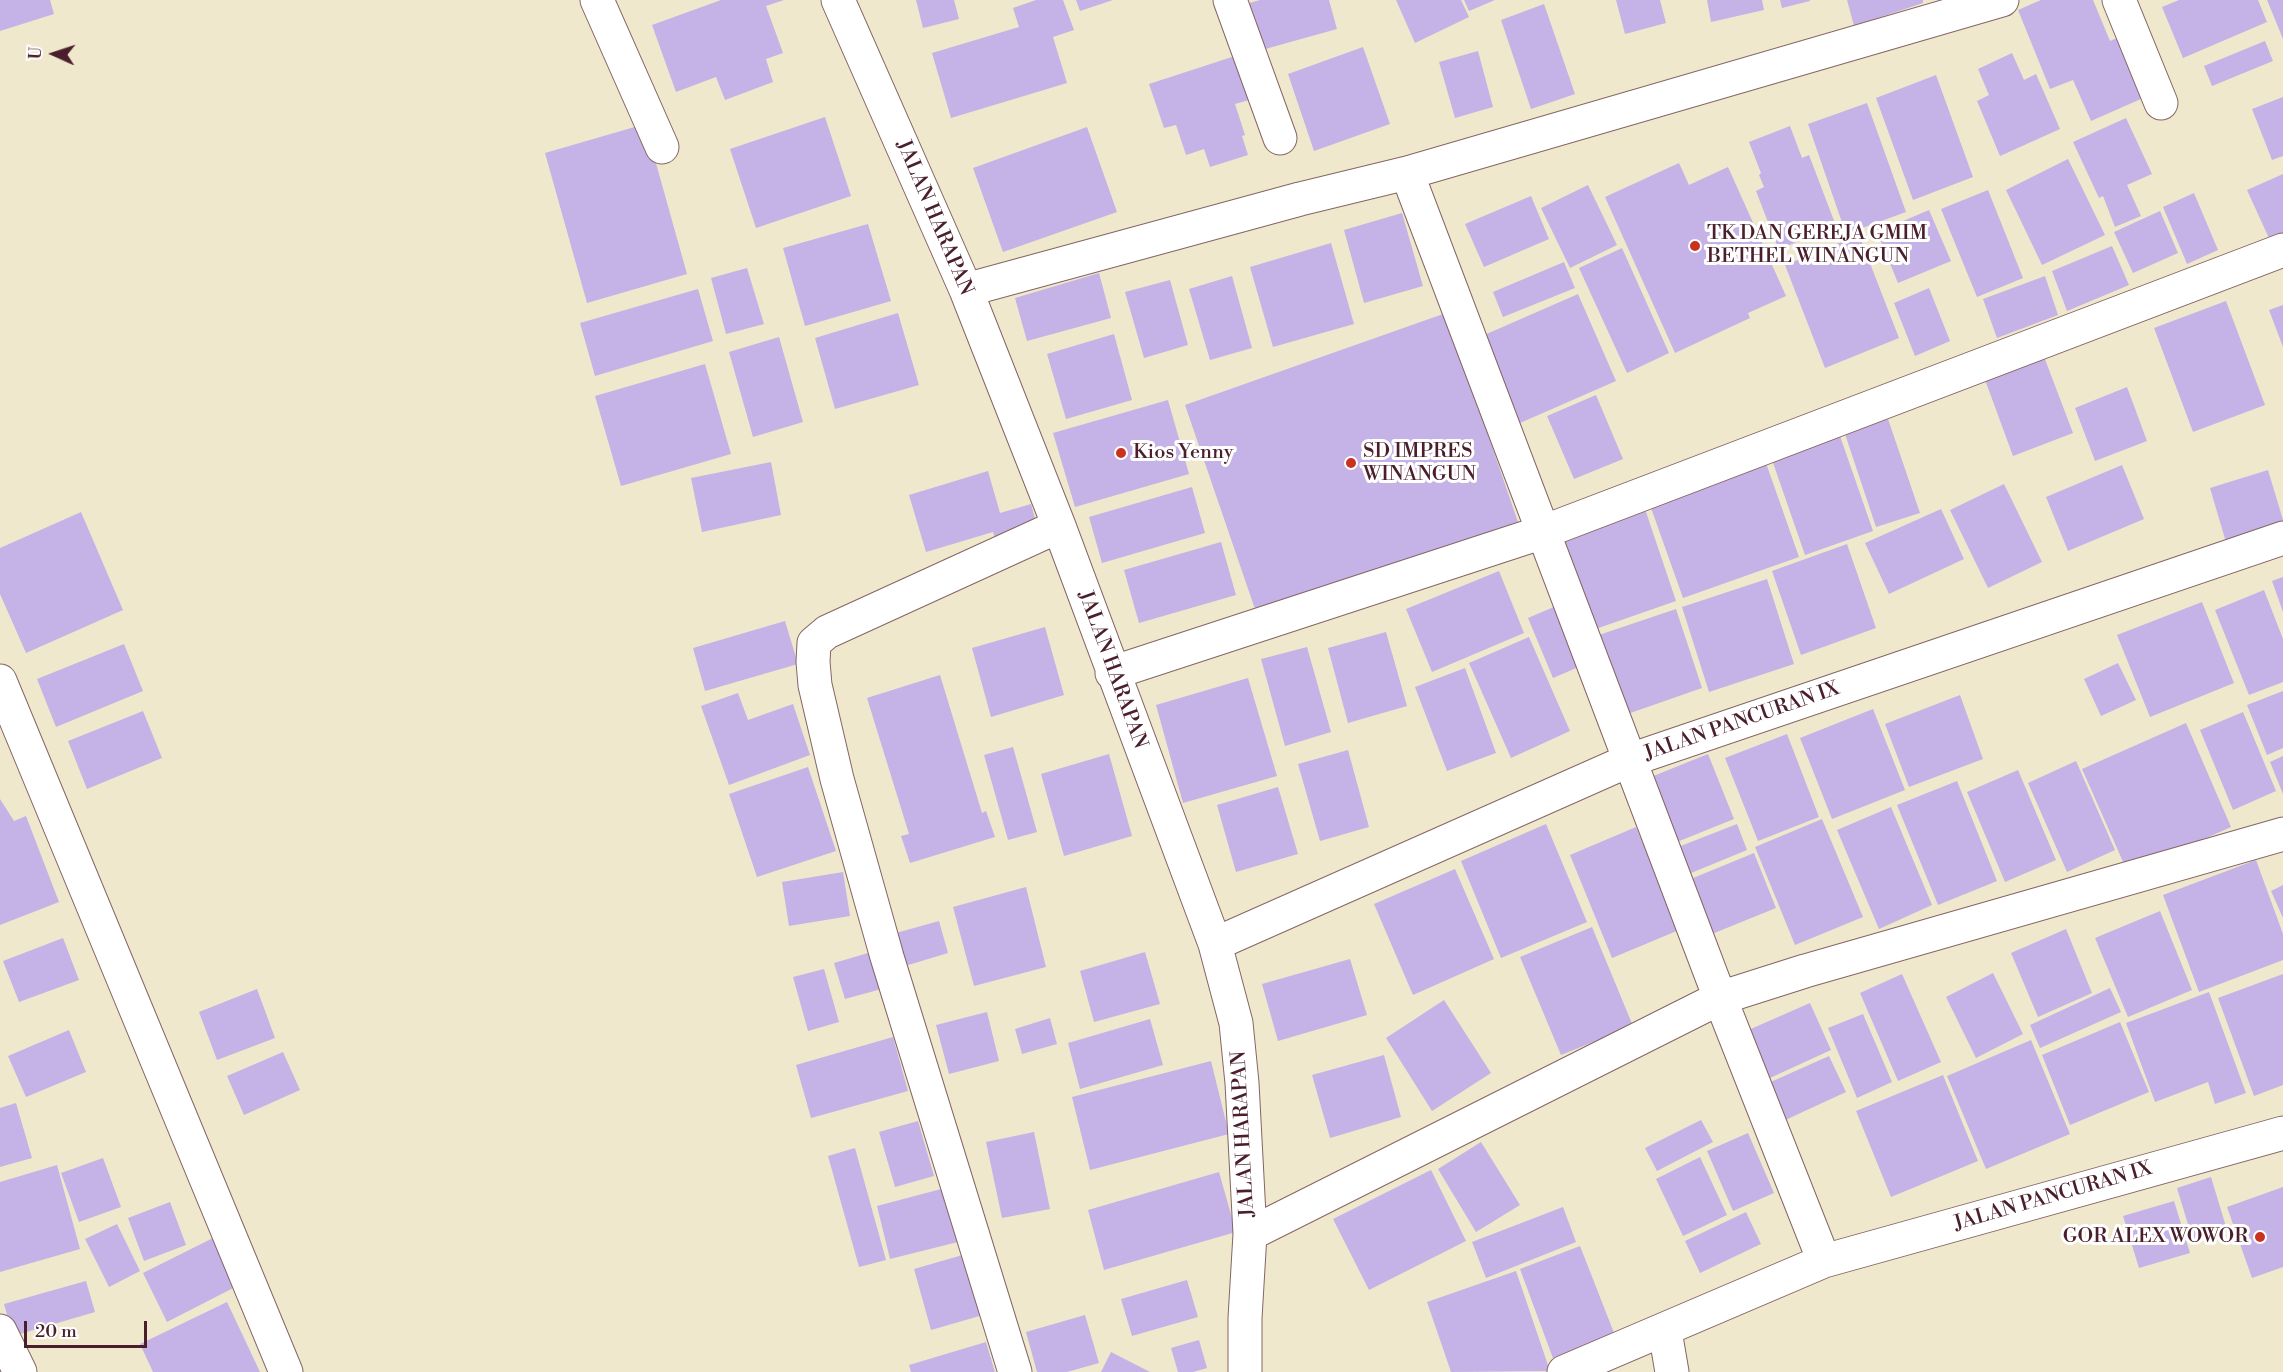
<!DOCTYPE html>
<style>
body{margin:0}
#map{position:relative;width:2283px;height:1372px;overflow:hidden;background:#f0e8cd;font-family:"Libre Bodoni",serif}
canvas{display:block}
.north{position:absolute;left:24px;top:24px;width:60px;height:60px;-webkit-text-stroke:4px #fff;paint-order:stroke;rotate:273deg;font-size:16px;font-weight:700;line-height:24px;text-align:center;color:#4a1f2b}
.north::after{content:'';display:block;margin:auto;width:21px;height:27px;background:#4a1f2b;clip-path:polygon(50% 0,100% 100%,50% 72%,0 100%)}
.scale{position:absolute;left:24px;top:1321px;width:123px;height:27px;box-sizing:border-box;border:3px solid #4a1f2b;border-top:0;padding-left:8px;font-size:18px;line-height:21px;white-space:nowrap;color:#4a1f2b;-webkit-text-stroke:4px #fff;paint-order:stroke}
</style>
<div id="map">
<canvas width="2283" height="1372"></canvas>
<div class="north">U</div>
<div class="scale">20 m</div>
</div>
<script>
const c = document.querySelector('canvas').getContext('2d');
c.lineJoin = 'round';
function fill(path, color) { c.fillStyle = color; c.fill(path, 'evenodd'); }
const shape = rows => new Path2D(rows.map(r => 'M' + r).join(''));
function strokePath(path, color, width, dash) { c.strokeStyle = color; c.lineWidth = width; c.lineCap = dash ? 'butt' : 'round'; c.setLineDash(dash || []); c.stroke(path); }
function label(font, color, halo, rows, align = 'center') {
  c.font = font + ' "Libre Bodoni",serif'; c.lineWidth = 6; c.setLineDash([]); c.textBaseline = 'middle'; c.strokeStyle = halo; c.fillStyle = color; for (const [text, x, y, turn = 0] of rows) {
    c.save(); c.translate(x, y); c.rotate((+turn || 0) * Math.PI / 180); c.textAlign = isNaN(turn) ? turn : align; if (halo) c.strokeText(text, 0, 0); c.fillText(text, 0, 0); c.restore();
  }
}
const building = shape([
 [0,0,50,0,54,14,0,31],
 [721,0,784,0,766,6,783,53,766,59,773,82,725,100,716,77,676,92,652,25],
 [916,0,954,0,959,19,923,28],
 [1036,0,1063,0,1074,30,1053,37,1067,83,951,118,932,53,1019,27,1013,8],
 [1076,0,1113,0,1080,11],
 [1260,0,1329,0,1337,29,1251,53,1239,6],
 [1396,0,1461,0,1469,17,1415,43],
 [1464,0,1495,0,1469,11],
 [1616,0,1660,0,1666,23,1625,34],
 [1707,0,1762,0,1764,10,1711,22],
 [1780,0,1810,0,1810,1,1782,8],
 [1847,0,1923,0,1923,3,1854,26],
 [2041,0,2093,0,2110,41,2124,35,2150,95,2091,121,2073,80,2050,89,2018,10],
 [2179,0,2258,0,2267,22,2183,58,2162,7],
 [2267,0,2283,0,2283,39],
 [1544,4,1575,94,1531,109,1501,20],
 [2265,41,2273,61,2212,86,2204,66],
 [1363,47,1390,124,1314,151,1288,74],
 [1478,51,1493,107,1455,118,1439,62],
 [2012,53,2024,80,2036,74,2060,129,2000,156,1977,101,1989,95,1978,69],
 [1235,56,1249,100,1235,104,1245,135,1242,136,1248,155,1210,167,1204,149,1186,155,1176,125,1164,128,1149,84],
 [1936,75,1973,177,1913,200,1876,98],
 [2283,97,2283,156,2272,160,2252,109],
 [1867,103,1906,212,1846,234,1808,124],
 [825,117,851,196,756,228,730,149],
 [2126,118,2152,174,2127,185,2141,216,2115,227,2103,196,2099,198,2073,142],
 [645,124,687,274,587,303,545,153],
 [1790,126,1802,158,1809,155,1836,226,1787,246,1786,244,1778,248,1756,191,1764,187,1759,175,1761,173,1749,142],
 [1087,127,1117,212,1003,252,973,168],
 [2068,159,2105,235,2042,265,2006,190],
 [1679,163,1689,185,1728,167,1786,296,1748,313,1750,318,1675,353,1605,197],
 [2283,174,2283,243,2273,247,2247,190],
 [1588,185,1617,245,1570,268,1541,208],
 [1988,190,2023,278,1977,297,1941,209],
 [2194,193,2218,250,2187,264,2163,207],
 [1531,196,1549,239,1484,267,1465,224],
 [1929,210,1951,261,1898,283,1877,232],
 [2160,211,2178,253,2133,273,2114,232],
 [1402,213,1423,286,1364,303,1344,230],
 [868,224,891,301,805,326,783,248],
 [1859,235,1899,338,1825,368,1785,265],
 [1331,243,1354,324,1273,347,1250,267],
 [2112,246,2129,285,2067,311,2052,271],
 [1622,248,1669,353,1627,373,1579,268],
 [1564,262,1575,288,1503,317,1493,292],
 [747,268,764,324,726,334,711,278],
 [1099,273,1111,318,1027,341,1015,298],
 [1232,276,1252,348,1210,360,1189,289],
 [2045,276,2058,315,1997,338,1983,299],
 [1170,280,1188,345,1144,358,1125,292],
 [1929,288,1950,341,1915,356,1894,303],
 [698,289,713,341,595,376,580,323],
 [1578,294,1616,381,1520,423,1482,336],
 [2226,301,2265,405,2193,432,2154,328],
 [2283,305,2283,347,2269,310],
 [898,313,919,385,835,409,815,338],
 [1446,313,1518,522,1256,612,1185,405],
 [1114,334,1132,400,1066,419,1047,354],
 [779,337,803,422,753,437,729,352],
 [2043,354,2073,433,2013,456,1984,377],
 [705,364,731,454,621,486,595,396],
 [2127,387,2147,441,2095,461,2075,408],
 [1596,395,1623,459,1574,479,1547,416],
 [1168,400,1189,474,1075,507,1053,433],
 [1888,419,1920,513,1876,527,1845,434],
 [1839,433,1873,531,1805,555,1771,457],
 [771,462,781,515,702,532,691,478],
 [1766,463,1799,557,1683,598,1650,505],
 [2122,465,2144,519,2068,551,2046,497],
 [2268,470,2283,520,2283,532,2228,549,2210,488],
 [988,471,1000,513,1031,504,1038,529,996,542,993,532,926,552,909,495],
 [2004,484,2042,562,1988,588,1950,510],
 [1192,487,1205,533,1102,563,1089,517],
 [1644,506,1676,601,1587,632,1555,537],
 [1941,509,1964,559,1889,594,1865,543],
 [81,512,123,610,26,653,0,594,0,548],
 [1221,542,1236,595,1139,623,1124,570],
 [1847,544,1876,628,1801,655,1772,571],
 [1499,571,1524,633,1432,672,1406,609],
 [2283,577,2283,612,2272,581],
 [1767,579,1794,664,1709,692,1682,607],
 [2264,590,2283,639,2283,682,2249,695,2215,610],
 [2202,602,2234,683,2150,717,2117,635],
 [1563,603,1588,663,1553,678,1528,618],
 [1676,609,1702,688,1616,718,1590,638],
 [785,621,798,664,705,691,693,648],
 [1045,627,1064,695,991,717,972,648],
 [1386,632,1407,706,1348,723,1328,648],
 [1529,637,1570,731,1511,758,1469,663],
 [124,644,143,691,56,727,37,679],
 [1307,647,1331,732,1285,746,1261,659],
 [2118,663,2136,700,2101,716,2084,679],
 [1465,668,1496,753,1447,771,1415,687],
 [940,675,982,813,986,811,995,837,910,863,901,836,909,834,867,698],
 [1248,678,1277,776,1183,803,1156,705],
 [2283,691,2283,748,2267,755,2247,705],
 [738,693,748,720,793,704,810,755,729,785,701,706],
 [1960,695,1983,759,1909,787,1885,724],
 [1873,709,1905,790,1832,819,1800,738],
 [143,711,162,758,87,789,68,741],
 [2243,712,2276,791,2233,810,2200,730],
 [2186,723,2231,827,2128,873,2082,769],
 [1787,734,1819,817,1758,841,1725,758],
 [1013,747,1037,832,1008,840,984,755],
 [1348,750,1369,827,1320,841,1298,764],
 [1109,754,1132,836,1064,856,1041,774],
 [1708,754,1734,819,1667,846,1641,781],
 [2283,756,2283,794,2270,762],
 [2076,761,2115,850,2067,872,2028,783],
 [808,767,836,851,757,877,729,794],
 [2018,770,2056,860,2005,882,1967,792],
 [1957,781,1997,881,1938,905,1897,805],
 [1278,787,1298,854,1236,872,1217,805],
 [0,799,14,821,26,816,59,902,0,925],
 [1891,807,1932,905,1879,929,1837,830],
 [1822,819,1863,917,1795,945,1755,847],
 [1546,824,1587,922,1501,958,1461,861],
 [1737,824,1747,850,1679,878,1668,851],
 [1636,827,1679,930,1612,958,1570,855],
 [1754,853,1776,908,1702,938,1681,883],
 [2256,860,2283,934,2283,960,2199,992,2163,895],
 [1455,869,1494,959,1413,995,1374,904],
 [843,872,850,916,789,926,782,882],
 [2283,885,2283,918,2271,891],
 [1026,887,1046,967,974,986,953,907],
 [2160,911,2192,990,2128,1017,2095,938],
 [939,921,948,953,905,966,896,933],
 [1592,927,1633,1026,1561,1055,1520,957],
 [2066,929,2092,993,2038,1017,2011,953],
 [63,938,79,980,19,1002,3,961],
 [875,951,885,988,845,999,834,963],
 [1145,952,1160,1004,1094,1022,1080,971],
 [1350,959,1367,1015,1278,1041,1262,984],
 [824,969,839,1022,808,1031,793,977],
 [1993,973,2023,1034,1976,1058,1946,997],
 [1902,974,1941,1062,1898,1081,1860,993],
 [2283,974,2283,1085,2254,1096,2218,998],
 [2110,988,2121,1012,2040,1048,2030,1025],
 [257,989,275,1038,217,1060,199,1012],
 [2209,992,2246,1093,2215,1104,2208,1082,2155,1102,2126,1023],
 [1444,1000,1491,1073,1432,1111,1386,1038],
 [1810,1003,1831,1050,1759,1083,1737,1035],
 [987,1012,999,1061,949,1074,936,1025],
 [1863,1014,1892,1082,1857,1098,1828,1028],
 [1050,1018,1057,1044,1022,1054,1015,1029],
 [1150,1019,1163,1065,1080,1089,1068,1043],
 [2120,1022,2149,1092,2070,1125,2042,1055],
 [69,1030,86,1072,26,1097,8,1056],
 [893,1037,908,1091,811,1118,796,1065],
 [2031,1040,2070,1134,1986,1169,1947,1076],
 [283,1052,300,1090,244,1115,227,1076],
 [1384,1055,1401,1117,1330,1138,1312,1075],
 [1829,1056,1846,1092,1781,1122,1764,1085],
 [1211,1061,1229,1134,1090,1170,1072,1097],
 [1943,1075,1978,1161,1891,1197,1856,1111],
 [16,1103,32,1158,0,1167,0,1108],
 [1701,1120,1713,1142,1657,1171,1645,1148],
 [918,1121,934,1176,895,1187,879,1132],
 [1034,1132,1050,1209,1002,1218,986,1142],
 [1748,1133,1774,1193,1733,1211,1707,1151],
 [1481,1142,1520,1205,1476,1232,1438,1169],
 [855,1148,886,1260,859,1267,828,1156],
 [1700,1157,1727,1215,1683,1236,1656,1179],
 [103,1158,121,1207,79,1222,61,1173],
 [57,1165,80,1249,0,1272,0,1182],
 [1431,1170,1466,1241,1369,1290,1333,1219],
 [1219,1172,1236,1232,1104,1270,1088,1210],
 [2211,1177,2227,1230,2193,1241,2177,1188],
 [2283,1187,2283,1267,2252,1278,2227,1207],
 [945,1188,958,1242,890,1259,877,1206],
 [2174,1201,2190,1253,2139,1268,2123,1216],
 [170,1202,186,1245,144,1261,128,1218],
 [1563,1207,1576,1242,1486,1278,1472,1242],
 [1746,1212,1761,1244,1700,1273,1685,1241],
 [117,1224,140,1271,109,1287,85,1239],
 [217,1236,241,1284,167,1322,143,1273],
 [1580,1246,1616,1338,1554,1361,1520,1269],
 [966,1254,983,1315,931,1330,914,1269],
 [1516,1271,1550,1371,1451,1372,1427,1302],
 [1187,1280,1198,1317,1132,1336,1121,1299],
 [86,1281,95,1312,13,1336,4,1304],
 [227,1302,260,1372,153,1372,140,1344],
 [1085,1315,1099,1363,1067,1372,1037,1372,1026,1332],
 [1199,1340,1207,1368,1193,1372,1178,1372,1171,1348],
 [986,1342,995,1372,911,1372,909,1365],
 [1111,1352,1150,1372,1101,1372]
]);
const street = shape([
 [597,0,662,147],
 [838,0,966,290,1059,526,1215,944,1236,1023,1242,1083,1250,1234,1245,1318,1245,1372],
 [1230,0,1280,138],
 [2119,0,2161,103],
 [1407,173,1720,998,1824,1261,1564,1372],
 [966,290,1300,199,1407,173,2002,0],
 [1112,673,1543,532,2283,250],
 [0,681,286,1372],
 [1215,944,1630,760,2283,538],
 [1250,1234,1720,998,1805,971,2283,834],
 [1824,1261,2283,1133],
 [0,1331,20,1372],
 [1665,1331,1672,1372],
 [1015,1372,887,957,837,779,815,685,813,662,814,643,827,632,1059,526]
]);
const markers = [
 [1695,246,6,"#c8321e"],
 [1121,453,6,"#c8321e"],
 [1351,463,6,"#c8321e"],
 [2260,1237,6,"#c8321e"]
];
const streetNames = [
 ["JALAN HARAPAN",934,218,67],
 ["JALAN HARAPAN",1112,670,70],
 ["JALAN PANCURAN IX",1742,722,-19],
 ["JALAN HARAPAN",1244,1134,-93],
 ["JALAN PANCURAN IX",2053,1197,-16]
];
const poiNames = [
 ["TK DAN GEREJA GMIM",1707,234],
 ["BETHEL WINANGUN",1707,257],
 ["SD IMPRES",1363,452],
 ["WINANGUN",1363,475],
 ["Kios Yenny",1133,453],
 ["GOR ALEX WOWOR",2248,1237,"right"]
];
fill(building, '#c5b2e6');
strokePath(street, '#846564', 35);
strokePath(street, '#fff', 33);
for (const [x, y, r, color] of markers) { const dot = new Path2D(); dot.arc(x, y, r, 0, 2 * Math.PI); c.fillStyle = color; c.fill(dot); strokePath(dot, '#fff', 2); }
label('20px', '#4a1f2b', '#fff', streetNames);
label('20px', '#4a1f2b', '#fff', poiNames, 'left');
</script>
